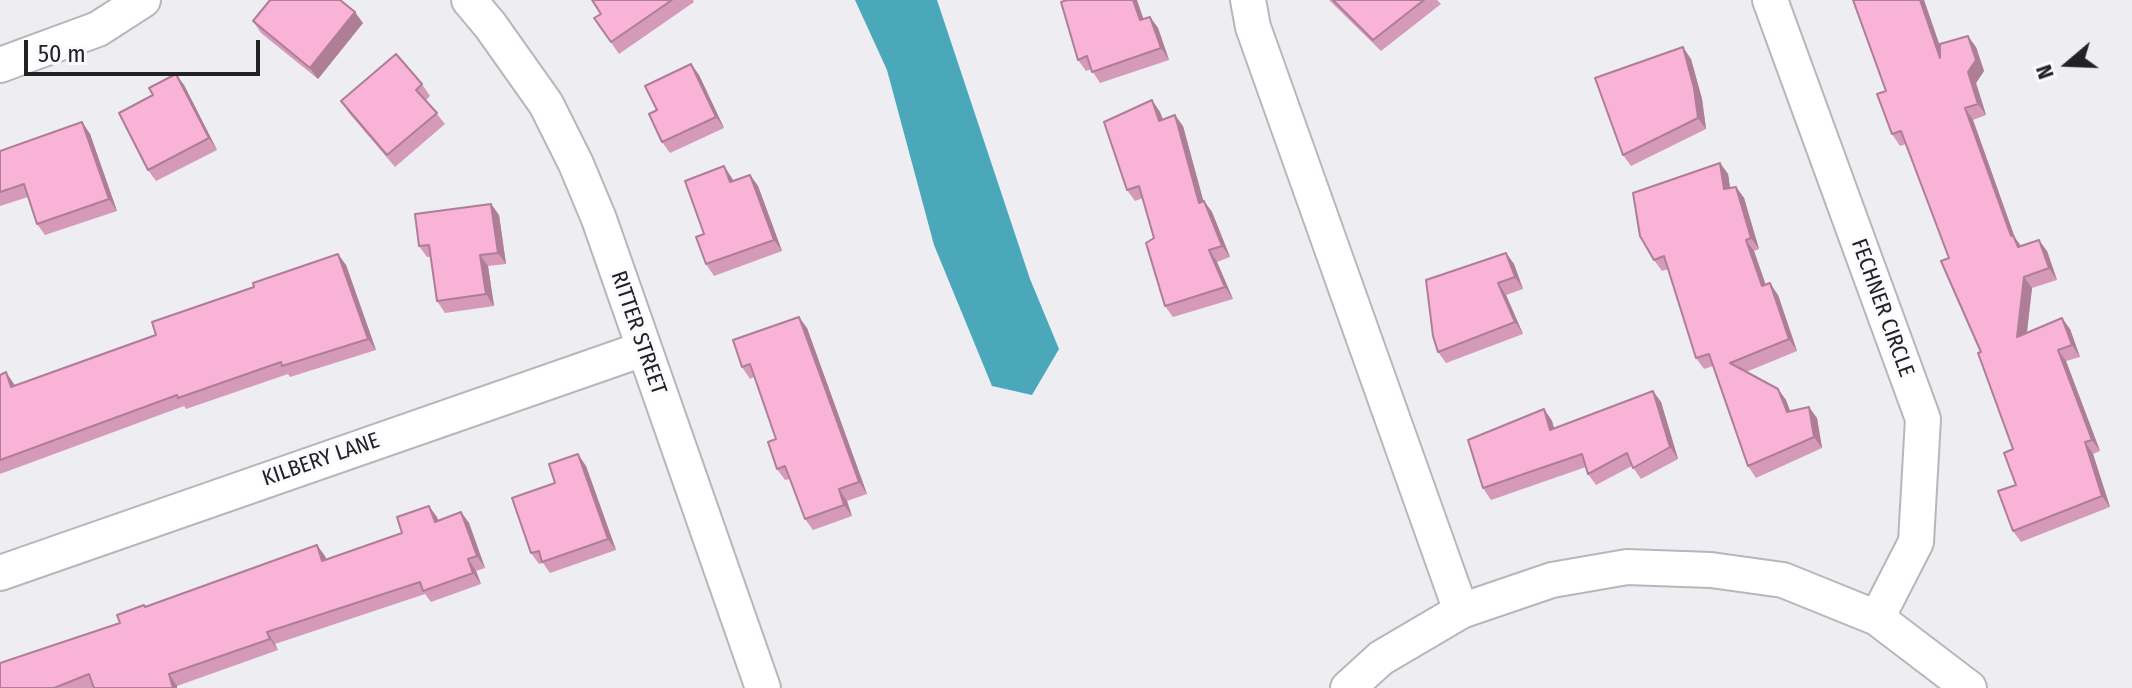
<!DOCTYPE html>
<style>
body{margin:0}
#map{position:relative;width:2132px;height:688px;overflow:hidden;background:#ededf2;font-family:"Fira Sans Condensed",sans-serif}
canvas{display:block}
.north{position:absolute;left:2028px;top:24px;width:80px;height:80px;-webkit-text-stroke:6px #fbfbff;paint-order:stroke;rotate:251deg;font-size:22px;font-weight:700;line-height:32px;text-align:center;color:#222223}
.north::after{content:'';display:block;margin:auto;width:28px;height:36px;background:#222223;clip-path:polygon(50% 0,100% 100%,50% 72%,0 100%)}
.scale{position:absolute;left:24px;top:40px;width:236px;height:36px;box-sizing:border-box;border:4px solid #222223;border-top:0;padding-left:10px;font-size:24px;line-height:28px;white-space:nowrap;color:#222223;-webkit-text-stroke:6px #fbfbff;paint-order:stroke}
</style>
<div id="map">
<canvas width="2132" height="688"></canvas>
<div class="north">N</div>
<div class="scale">50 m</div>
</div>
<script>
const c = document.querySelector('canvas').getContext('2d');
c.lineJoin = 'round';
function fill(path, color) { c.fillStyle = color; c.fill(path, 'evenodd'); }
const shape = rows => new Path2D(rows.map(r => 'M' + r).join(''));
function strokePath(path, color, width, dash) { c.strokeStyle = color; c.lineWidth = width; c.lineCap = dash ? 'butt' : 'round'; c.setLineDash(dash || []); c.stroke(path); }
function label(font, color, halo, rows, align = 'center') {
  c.font = font + ' "Fira Sans Condensed",sans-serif'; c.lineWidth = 6; c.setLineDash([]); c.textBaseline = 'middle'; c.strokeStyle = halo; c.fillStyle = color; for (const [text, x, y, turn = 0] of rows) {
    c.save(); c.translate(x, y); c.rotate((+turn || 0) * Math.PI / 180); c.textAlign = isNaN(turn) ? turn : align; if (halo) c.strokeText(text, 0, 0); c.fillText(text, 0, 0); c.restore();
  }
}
const water = shape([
 [855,0,937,0,1030,279,1059,349,1032,395,992,386,934,245,887,70]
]);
const street = shape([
 [469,0,490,25,546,104,576,164,599,219,763,688],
 [1248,0,1253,27,1461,611],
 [1770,0,1923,419,1916,542,1877,618],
 [0,65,98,29,143,0],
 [0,573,643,349],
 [1348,688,1381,658,1461,611,1552,580,1627,567,1711,570,1783,580,1877,618,1969,688]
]);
const wall = shape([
 [592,0,693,0,694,2,619,54,594,18,601,14],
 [1329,0,1437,0,1441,4,1381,51],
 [1853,0,1924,0,1940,46,1976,47,1984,71,1976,83,1986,115,1973,120,2015,238,2021,246,2047,251,2057,280,2032,288,2027,332,2070,329,2080,357,2066,361,2100,451,2093,454,2110,507,2021,542,2013,531,2016,485,2013,449,1949,258,1906,144,1900,146,1892,134,1886,91],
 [1150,17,1158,28,1169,60,1100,83,1091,69,1086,71,1078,60,1144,19],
 [253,21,363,23,318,79,261,33],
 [1691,59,1702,99,1706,129,1631,166,1623,155],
 [691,64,699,75,724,128,670,153,662,142,657,110],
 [422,84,430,96,426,100,445,124,395,167,349,113,341,101],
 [184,85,217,150,156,181,148,170],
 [1160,112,1163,119,1183,126,1203,201,1204,201,1212,212,1230,257,1217,262,1233,299,1173,317,1165,306,1154,238,1143,198,1135,201,1127,190],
 [82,122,90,134,117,211,45,235,37,224,28,197,0,206,0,151],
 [1720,163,1728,174,1730,188,1736,187,1744,198,1759,249,1754,251,1766,285,1778,295,1797,351,1746,372,1778,389,1786,400,1790,412,1817,418,1822,448,1756,478,1748,466,1713,366,1704,369,1696,358,1668,269,1662,271,1654,260],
 [724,166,733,181,750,175,758,186,782,251,714,276,706,264,704,234],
 [491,204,499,215,506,264,488,266,494,306,445,313,437,301,431,257,427,257,419,246],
 [1506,253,1514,264,1523,289,1506,295,1523,334,1446,363,1438,352],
 [346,265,376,350,290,377,288,374,186,409,184,406,0,474,0,375,15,385],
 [807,328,867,494,847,501,852,516,813,530,805,519,790,479,785,480,777,469,776,439,754,377,750,379,742,367],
 [1653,391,1661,402,1678,459,1641,479,1632,466,1596,485,1588,474,1586,467,1491,500,1483,488,1544,409,1552,421,1554,429],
 [586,466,616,550,550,573,543,563,539,564,531,553,555,483],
 [429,506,438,520,461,512,469,523,485,568,476,571,481,584,431,602,425,594,275,644,278,650,177,686,177,688,0,688,120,623,146,607,325,556,326,560,402,533]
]);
const shadedWall = shape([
 [1133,0,1137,0,1148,32,1140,20],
 [1920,0,1924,0,1948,70,1940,58],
 [355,12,363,23,318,79,310,68],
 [1150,17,1158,28,1169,60,1161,48],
 [1968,36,1976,47,1984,71,1976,83,1986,115,1978,104,1968,72],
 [1683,47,1691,59,1702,99,1706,129,1698,118],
 [691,64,699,75,724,128,716,117],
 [176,74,184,85,217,150,209,138],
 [1152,100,1160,112,1167,132,1159,121],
 [1965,108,1973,120,2015,238,2021,246,2018,247,2011,236],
 [1175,115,1183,126,1207,214,1199,203],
 [82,122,90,134,117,211,109,199],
 [1720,163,1728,174,1732,200,1724,189],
 [724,166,732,178,738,193,730,182],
 [750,175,758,186,782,251,774,240],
 [1736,187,1744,198,1759,249,1751,238],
 [1204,201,1212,212,1230,257,1222,246],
 [491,204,499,215,506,264,498,253],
 [1746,240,1754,251,1770,298,1762,286],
 [2039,240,2047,251,2057,280,2049,268],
 [1209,250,1217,262,1233,299,1225,287],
 [1506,253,1514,264,1523,289,1515,277],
 [338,254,346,265,376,350,368,339],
 [480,255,488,266,494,306,486,294],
 [2024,277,2032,288,2025,348,2017,337],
 [1498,283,1506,295,1523,334,1515,322],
 [1770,283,1778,295,1797,351,1789,339],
 [799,317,807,328,867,494,859,482],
 [2062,318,2070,329,2080,357,2072,345],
 [2058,350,2066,361,2100,451,2092,440],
 [6,372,14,384,19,398,11,387],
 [1778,389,1786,400,1795,424,1787,412],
 [1653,391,1661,402,1678,459,1670,447],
 [1809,407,1817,418,1822,448,1814,437],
 [1544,409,1552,421,1558,442,1550,430],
 [2085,442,2093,454,2110,507,2102,496],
 [578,454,586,466,616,550,608,539],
 [839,489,847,501,852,516,844,505],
 [429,506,437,517,443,533,435,522],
 [461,512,469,523,485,568,477,556],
 [317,545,325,556,330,573,322,561],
 [468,559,476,571,481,584,473,573],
 [267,632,275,644,278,650,270,639],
 [169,674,177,686,177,688,173,688]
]);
const building = shape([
 [270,0,340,0,355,12,310,68,253,21,270,0],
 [592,0,672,0,611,42,594,18,601,14,592,0],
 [1067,0,1133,0,1140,20,1150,17,1161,48,1092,72,1087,56,1078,60,1061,2,1067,0],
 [1333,0,1424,0,1373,40,1333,0],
 [1853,0,1920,0,1940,58,1940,44,1968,36,1976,60,1968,72,1978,104,1965,108,2011,236,2013,235,2018,247,2039,240,2049,268,2024,277,2017,337,2062,318,2072,345,2058,350,2092,440,2085,442,2102,496,2013,531,1998,491,2016,485,2004,453,2013,449,1978,353,1981,352,1941,261,1949,258,1901,131,1892,134,1877,94,1886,91,1853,0],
 [1683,47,1694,88,1698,118,1623,155,1595,78,1683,47],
 [396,54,422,84,416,90,437,113,387,155,341,101,396,54],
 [691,64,716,117,662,142,649,114,657,110,645,86,691,64],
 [176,74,209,138,148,170,119,113,153,95,149,88,176,74],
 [1152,100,1159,121,1175,115,1199,203,1204,201,1222,246,1209,250,1225,287,1165,306,1146,243,1154,238,1139,186,1127,190,1104,122,1152,100],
 [82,122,109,199,37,224,24,184,0,192,0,151,82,122],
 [1720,163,1724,189,1736,187,1751,238,1746,240,1762,286,1770,283,1789,339,1730,363,1778,389,1787,412,1809,407,1814,437,1748,466,1709,354,1696,358,1664,256,1654,260,1640,236,1633,193,1720,163],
 [724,166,730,182,750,175,774,240,706,264,696,237,704,234,685,181,724,166],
 [491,204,498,253,480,255,486,294,437,301,429,245,419,246,415,214,491,204],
 [1506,253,1515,277,1498,283,1515,322,1438,352,1433,336,1426,280,1506,253],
 [338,254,368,339,282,366,281,362,178,398,177,395,0,460,0,375,6,372,11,387,156,335,152,322,254,287,253,283,338,254],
 [799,317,859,482,839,489,844,505,805,519,785,466,777,469,768,442,776,439,750,364,742,367,733,340,799,317],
 [1653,391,1670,447,1633,468,1627,453,1588,474,1582,454,1483,488,1468,440,1544,409,1550,430,1653,391],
 [578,454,608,539,542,562,539,551,531,553,512,498,555,483,549,464,578,454],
 [429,506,435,522,461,512,477,556,468,559,473,573,423,591,420,582,267,632,270,639,169,674,173,688,94,688,89,674,54,688,0,688,0,663,120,623,117,615,144,605,145,607,317,545,322,561,402,533,397,517,429,506]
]);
const streetNames = [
 ["FECHNER CIRCLE",1882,308,70],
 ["RITTER STREET",638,333,71],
 ["KILBERY LANE",321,460,-19]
];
fill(water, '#4aa8ba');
strokePath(street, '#b7b7bb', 38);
strokePath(street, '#fff', 34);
fill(wall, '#d69ab9');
fill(shadedWall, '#ae7d96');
fill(building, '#f9b3d7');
strokePath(building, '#ae7d96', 2);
label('22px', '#222223', '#fbfbff', streetNames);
</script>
